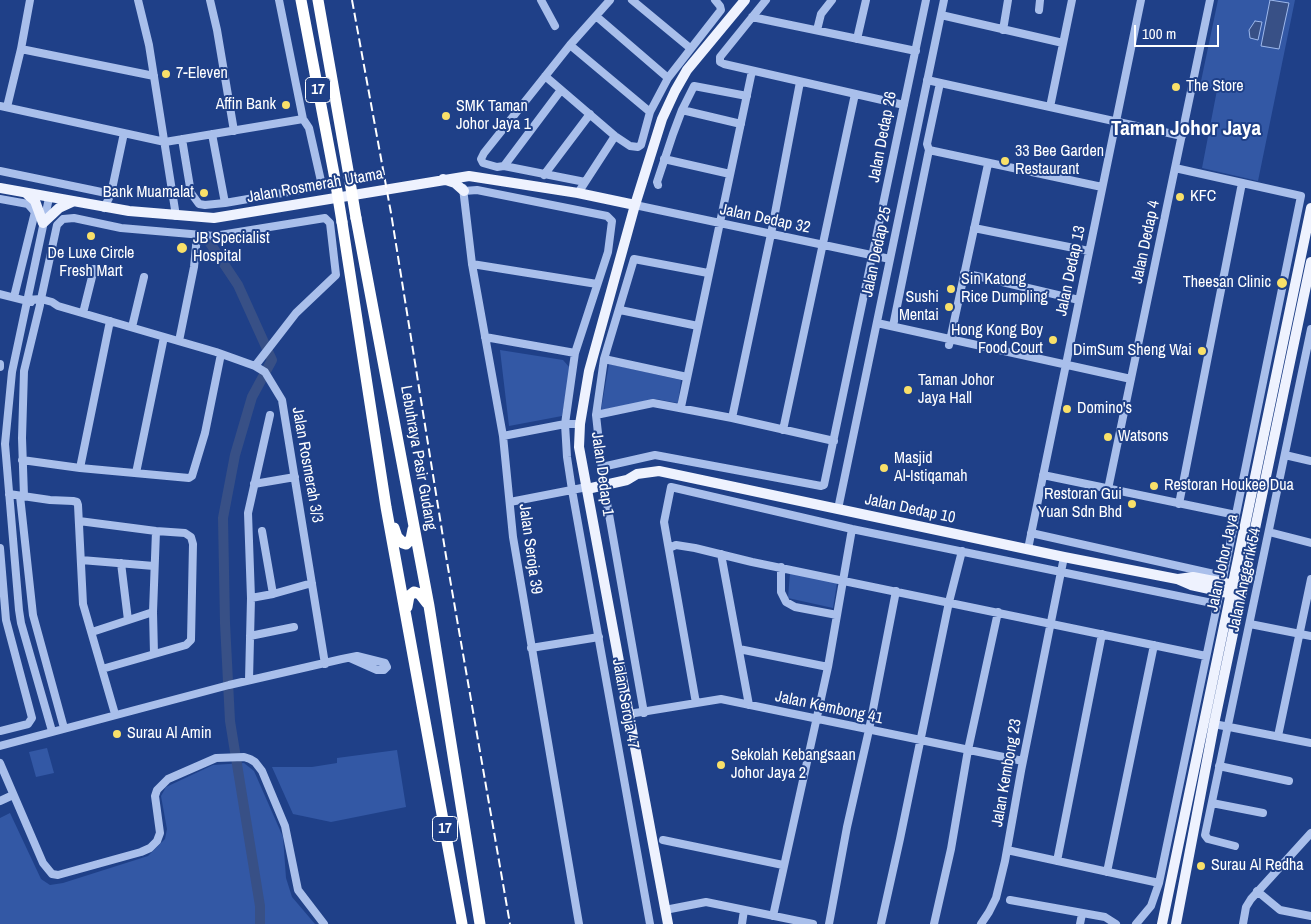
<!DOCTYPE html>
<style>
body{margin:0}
#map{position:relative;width:1311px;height:924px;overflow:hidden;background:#1f4088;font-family:"Archivo Narrow",sans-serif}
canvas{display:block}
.scale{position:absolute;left:1134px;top:25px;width:85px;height:22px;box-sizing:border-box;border:2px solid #fff;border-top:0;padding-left:6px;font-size:15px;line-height:18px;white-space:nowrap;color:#fff;-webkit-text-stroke:4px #1f4088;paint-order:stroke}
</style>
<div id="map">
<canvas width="1311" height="924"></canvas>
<div class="scale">100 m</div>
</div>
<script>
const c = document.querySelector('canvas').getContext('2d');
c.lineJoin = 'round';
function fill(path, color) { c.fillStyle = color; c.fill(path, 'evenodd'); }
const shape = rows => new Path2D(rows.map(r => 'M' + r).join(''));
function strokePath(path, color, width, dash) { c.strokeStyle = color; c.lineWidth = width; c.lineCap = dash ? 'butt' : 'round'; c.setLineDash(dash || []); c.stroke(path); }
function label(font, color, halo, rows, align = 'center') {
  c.font = font + ' "Archivo Narrow",sans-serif'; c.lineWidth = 4; c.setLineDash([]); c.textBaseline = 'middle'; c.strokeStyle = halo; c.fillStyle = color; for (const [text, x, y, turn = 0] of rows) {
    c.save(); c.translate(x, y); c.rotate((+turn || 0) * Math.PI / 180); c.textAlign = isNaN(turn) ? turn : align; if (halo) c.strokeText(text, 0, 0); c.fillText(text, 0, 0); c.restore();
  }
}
const green = shape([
 [1218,0,1295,0,1258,181,1202,168,1217,90,1200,86],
 [500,350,563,360,570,368,562,416,509,426],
 [609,364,681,380,678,403,656,399,601,410],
 [790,573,837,583,833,608,788,598],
 [47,748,54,773,36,777,29,752],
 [397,750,406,807,331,822,293,814,272,767,312,767,337,763,337,758],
 [244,763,254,771,283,837,286,878,292,897,315,924,0,924,0,818,10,813,41,879,50,885,63,883,148,856,165,839,167,829,161,796,166,787,213,765]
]);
const water = shape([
 [1270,0,1289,3,1279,49,1261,46,1270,0],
 [1255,21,1262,22,1258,40,1250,38,1249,30,1255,21]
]);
const river = shape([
 [210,243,238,285,272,360,252,397,235,455,223,518,225,623,230,721,260,906,260,924]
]);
const minor = shape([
 [138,0,149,45,176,216],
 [210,0,217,30,234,131],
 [541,0,555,26],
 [632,0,690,48],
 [766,0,720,57,720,62,724,64,904,105],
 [1039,10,1040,0],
 [941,15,1063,43],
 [596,16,668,78],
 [752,17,916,51],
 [817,30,821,14,832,0],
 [1003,30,1008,0],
 [857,39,866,0],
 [570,45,650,112],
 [21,49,154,76],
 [545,76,615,136,630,146,638,147,641,145,650,112,668,78,721,10,720,6,715,0],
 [927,80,1182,136],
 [0,106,165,142,303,119],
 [7,107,21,49,30,0],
 [1050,107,1072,0],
 [682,110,741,124],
 [212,134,225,203],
 [182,139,191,193,199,204,205,205,225,203,317,187,320,184,321,181,309,128,303,119,279,0],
 [929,150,1102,187],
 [929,150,927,144,940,83],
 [664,159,730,174],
 [504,166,561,90],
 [1175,168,1301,196,1222,583],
 [0,171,111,194],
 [544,175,590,114],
 [585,182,504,166,497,167,483,163,481,159,484,153,570,45,610,0],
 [658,185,657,182,673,134,682,110,694,86,747,96],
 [463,188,472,264,503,436,513,537,579,924],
 [464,191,477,190,607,216,612,221,608,252,575,353,565,424,567,457,572,490,650,924],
 [578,193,615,136],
 [49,198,12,372,5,444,19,610,21,623,52,731],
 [0,199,28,204,35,212,14,297],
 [635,205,890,259],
 [104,208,111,194,124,133],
 [974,228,1089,251],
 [472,264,597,284],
 [964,273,1079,300],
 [0,294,31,302],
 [41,299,57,225,63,219,74,218,121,228,214,236,325,218,330,223,336,275,296,313,255,366],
 [27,300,41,299,52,302,58,306,216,352,255,366,265,372,282,400,325,664],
 [620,310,698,326],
 [83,313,94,269],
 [877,323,1131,379],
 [893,326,929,150],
 [132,327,144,277],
 [485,337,575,353],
 [179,341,194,267,197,236],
 [949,345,988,164],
 [604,359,687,377],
 [0,364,0,367],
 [681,407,752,71],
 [596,415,653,403,732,418,834,441],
 [732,418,771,234,800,82],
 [783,430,855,94],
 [503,436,565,424,580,424],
 [1285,455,1311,461],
 [22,460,80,468,189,478,192,476,205,433,221,354],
 [602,467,655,455,821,486,824,485,926,0],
 [80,468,110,321],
 [136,473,164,337],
 [1043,475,1236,515],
 [603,479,596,415,604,359,634,259,708,273],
 [254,484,295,477],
 [604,486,644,713],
 [1108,489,1210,0],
 [9,494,50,500,73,501,77,502,78,505,83,604,115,714],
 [20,496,33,615,64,728],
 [24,496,22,438,24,371,40,305],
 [510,502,587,487],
 [1179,504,1242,183],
 [838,509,944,0],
 [79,521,156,531,185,533,191,537,193,544,191,640,186,645,102,669],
 [262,531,273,594],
 [1269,532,1311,543],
 [1031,533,1223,576],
 [0,548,6,620,32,718,28,724,0,731],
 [669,548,676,545,695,548,752,562,1206,656],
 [1028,549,1141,0],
 [721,554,749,705],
 [81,560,154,566],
 [121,563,128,620],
 [781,567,781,592,786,602,795,607,837,615],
 [251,598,273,594,312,583],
 [1250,624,1311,636],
 [92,632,153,612],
 [250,636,294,627],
 [531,648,599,637],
 [739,649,828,667],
 [154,654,153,612,156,531],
 [249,680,251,598,248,513,270,415],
 [696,703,664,522,671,487,852,529,1217,604],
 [629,714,721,699,1023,761],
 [1214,724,1311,743],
 [1278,736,1311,579],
 [0,746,229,685,342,659,357,656,385,663,387,667,384,670,377,670,350,658],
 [0,763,43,863,52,874,58,875,141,852,150,848,157,841,160,833,155,796,157,790,168,779,216,758,244,757,250,759,255,762,262,771,285,826,298,890,324,924],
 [1219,766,1289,781],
 [0,801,13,795],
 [1212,803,1263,813],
 [663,840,783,865],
 [1235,846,1208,839,1205,835,1311,329],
 [1007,850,1159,883],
 [1057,861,1102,634],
 [1107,872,1154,645],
 [1257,891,1280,910,1311,916],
 [1010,900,1105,917,1116,924],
 [665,910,706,902,813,924],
 [773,916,828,667,852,529],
 [742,924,744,910],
 [829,924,847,827,869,730,896,591],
 [881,924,900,839,949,602,962,551],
 [934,924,951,849,968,750,998,612],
 [981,924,989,912,996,898,1005,861,1021,771,1064,557],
 [1080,924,1082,914],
 [1136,924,1151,906,1159,883,1220,591],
 [1243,924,1246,907,1251,899,1311,833]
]);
const major = shape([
 [443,179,455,183,464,191],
 [0,188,129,211,214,218,469,176,578,193,635,205],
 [27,194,35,201,43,223,59,208,72,202],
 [587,489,627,480,637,474,659,471,1064,557,1177,579,1191,585,1237,595],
 [1178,579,1193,577,1240,586],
 [668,924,579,447,580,424,589,371,635,205,662,119,675,91,687,70,745,0],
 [1162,924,1311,208],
 [1176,924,1214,724,1311,262]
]);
const highway = shape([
 [301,0,335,179],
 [318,0,349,176],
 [356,218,429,606,480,924],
 [342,222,386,507,462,924],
 [394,528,397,537,403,543,406,544,411,539,413,529],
 [407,607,409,596,414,592,420,594,427,603]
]);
const rail = shape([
 [352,0,391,213,446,556,510,924]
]);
const highwayBridge = shape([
 [349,176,356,218],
 [335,179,342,222]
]);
const markers = [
 [166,74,5,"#f9e069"],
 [1176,87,5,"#f9e069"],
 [286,105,5,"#f9e069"],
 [446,116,5,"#f9e069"],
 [1005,161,5,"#f9e069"],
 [204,193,5,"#f9e069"],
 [1180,197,5,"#f9e069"],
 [91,236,5,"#f9e069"],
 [182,248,6,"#f9e069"],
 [1282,283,6,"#f9e069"],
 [951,289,5,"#f9e069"],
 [949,307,5,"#f9e069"],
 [1053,340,5,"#f9e069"],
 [1202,351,5,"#f9e069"],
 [908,390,5,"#f9e069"],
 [1067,409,5,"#f9e069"],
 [1108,437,5,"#f9e069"],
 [884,468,5,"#f9e069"],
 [1154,486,5,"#f9e069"],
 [1132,504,5,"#f9e069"],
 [117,734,5,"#f9e069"],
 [721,765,5,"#f9e069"],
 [1201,866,5,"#f9e069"]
];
const shields = [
 [318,90,25],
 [445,829,25]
];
const shieldNames = [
 ["17",318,90],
 ["17",445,829]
];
const poiNames = [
 ["7-Eleven",176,74],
 ["The Store",1186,87],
 ["Affin Bank",276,105,"right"],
 ["SMK Taman",456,107],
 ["Johor Jaya 1",456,125],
 ["33 Bee Garden",1015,152],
 ["Restaurant",1015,170],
 ["Bank Muamalat",194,193,"right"],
 ["KFC",1190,197],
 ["JB Specialist",193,239],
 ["Hospital",193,257],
 ["De Luxe Circle",91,254,"center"],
 ["Fresh Mart",91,272,"center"],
 ["Sin Katong",961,280],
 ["Rice Dumpling",961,298],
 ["Theesan Clinic",1271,283,"right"],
 ["Sushi",939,298,"right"],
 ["Mentai",939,316,"right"],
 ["Hong Kong Boy",1043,331,"right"],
 ["Food Court",1043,349,"right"],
 ["DimSum Sheng Wai",1192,351,"right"],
 ["Taman Johor",918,381],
 ["Jaya Hall",918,399],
 ["Domino's",1077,409],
 ["Watsons",1118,437],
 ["Masjid",894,459],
 ["Al-Istiqamah",894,477],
 ["Restoran Houkee Dua",1164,486],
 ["Restoran Gui",1122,495,"right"],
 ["Yuan Sdn Bhd",1122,513,"right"],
 ["Surau Al Amin",127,734],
 ["Sekolah Kebangsaan",731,756],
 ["Johor Jaya 2",731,774],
 ["Surau Al Redha",1211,866]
];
const streetNames = [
 ["Jalan Dedap 26",883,137,-79],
 ["Jalan Rosmerah Utama",315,186,-10],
 ["Jalan Dedap 32",765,219,12],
 ["Jalan Dedap 4",1146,242,-78],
 ["Jalan Dedap 25",877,252,-78],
 ["Jalan Dedap 13",1071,271,-78],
 ["Lebuhraya Pasir Gudang",418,458,80],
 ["Jalan Rosmerah 3/3",307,465,80],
 ["Jalan Dedap 1",602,474,82],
 ["Jalan Dedap 10",910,509,12],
 ["Jalan Seroja 39",530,549,82],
 ["Jalan Johor Jaya",1223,563,-78],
 ["Jalan Anggerik 54",1245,580,-78],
 ["Jalan Seroja 47",625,704,80],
 ["Jalan Kembong 41",829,708,12],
 ["Jalan Kembong 23",1007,773,-80]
];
const districtNames = [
 ["Taman Johor Jaya",1186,129]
];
fill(green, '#3358a5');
fill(water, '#385086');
strokePath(water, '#9db8ec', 1);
strokePath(river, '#385086', 10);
strokePath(minor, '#a9bfeb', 8);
strokePath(major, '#eef2fe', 10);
strokePath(highway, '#fff', 11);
strokePath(rail, '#fff', 2, [9, 4]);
strokePath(highwayBridge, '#fff', 11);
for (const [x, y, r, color] of markers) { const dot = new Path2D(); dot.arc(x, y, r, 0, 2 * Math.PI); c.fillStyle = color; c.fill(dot); strokePath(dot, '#1f4088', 2); }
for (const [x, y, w] of shields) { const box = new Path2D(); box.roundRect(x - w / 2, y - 12.5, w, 25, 4); c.fillStyle = '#1f4088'; c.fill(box); strokePath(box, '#fff', 1); }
label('bold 15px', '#fff', null, shieldNames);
label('16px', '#fff', '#1f4088', poiNames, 'left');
label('16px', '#fff', '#1f4088', streetNames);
label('bold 21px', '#fff', '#1f4088', districtNames);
</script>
